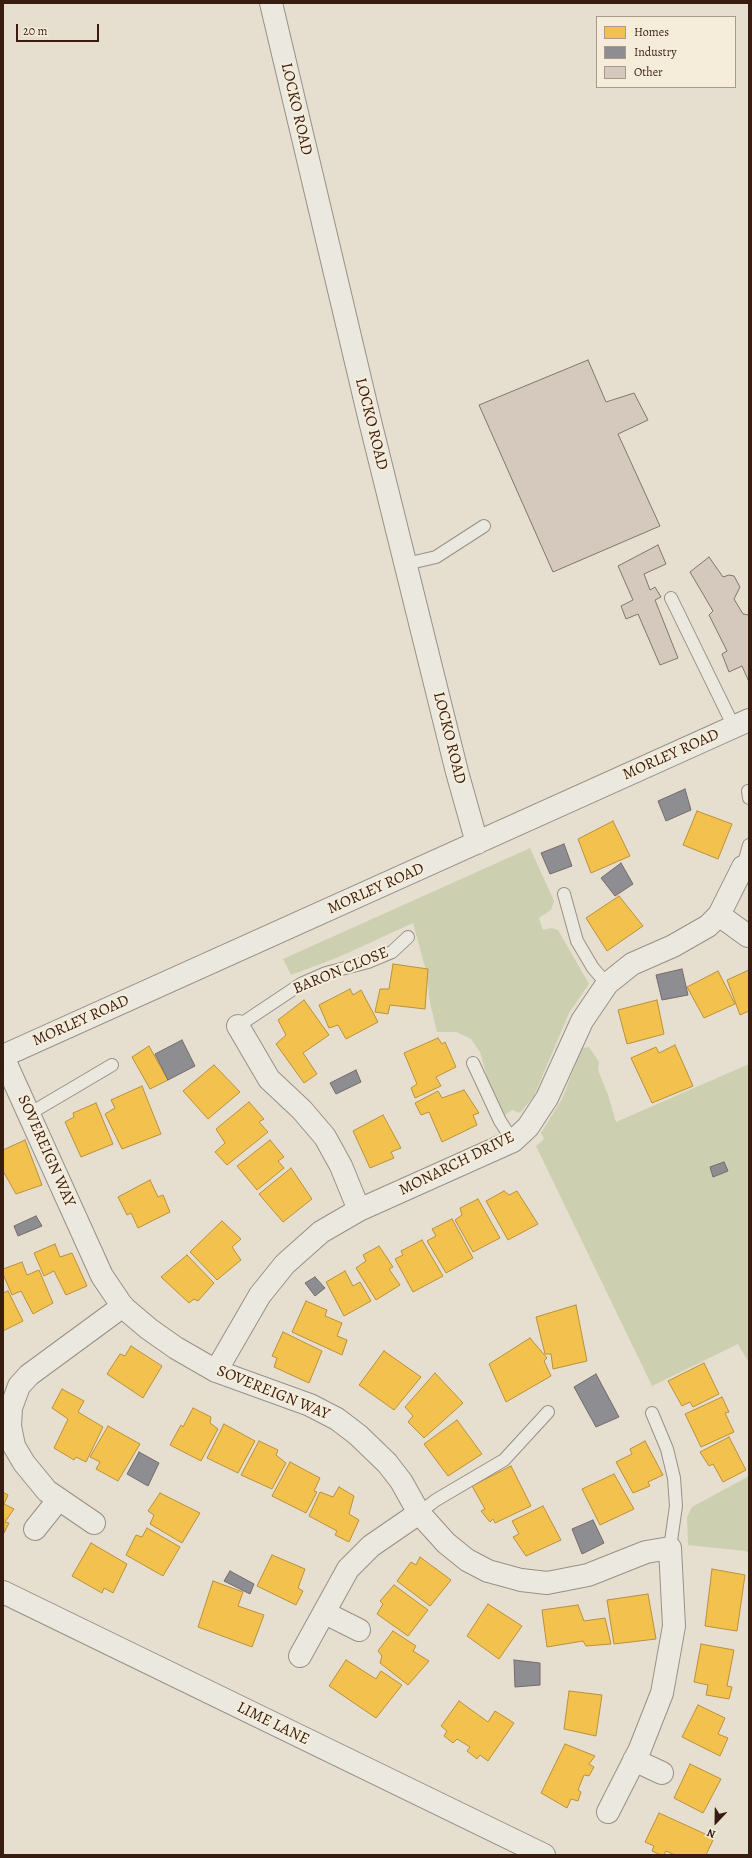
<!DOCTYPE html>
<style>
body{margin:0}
#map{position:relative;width:752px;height:1858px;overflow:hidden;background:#e6dfcf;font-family:Alegreya,serif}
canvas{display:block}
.frame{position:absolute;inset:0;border:4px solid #381c10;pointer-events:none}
.legend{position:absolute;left:596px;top:16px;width:140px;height:72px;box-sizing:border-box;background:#f5edd9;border:1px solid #a99989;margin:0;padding:5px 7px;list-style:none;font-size:12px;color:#381c10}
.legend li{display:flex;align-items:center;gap:8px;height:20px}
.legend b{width:20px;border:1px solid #a99989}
.north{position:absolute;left:696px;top:1802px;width:40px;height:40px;-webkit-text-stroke:3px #f5edd9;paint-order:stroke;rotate:202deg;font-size:11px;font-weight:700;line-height:16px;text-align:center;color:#381c10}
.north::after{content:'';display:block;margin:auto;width:14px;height:18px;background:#381c10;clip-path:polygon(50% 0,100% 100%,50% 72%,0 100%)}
.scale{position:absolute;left:16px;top:24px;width:83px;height:18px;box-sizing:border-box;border:2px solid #381c10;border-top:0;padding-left:5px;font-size:12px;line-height:14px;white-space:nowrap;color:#381c10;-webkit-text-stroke:3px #f5edd9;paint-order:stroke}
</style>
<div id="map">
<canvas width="752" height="1858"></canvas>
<div class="frame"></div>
<ul class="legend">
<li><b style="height:11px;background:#f2c14e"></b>Homes</li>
<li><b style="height:11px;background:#8d8d92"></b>Industry</li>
<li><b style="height:11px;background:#d5c8bd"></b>Other</li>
</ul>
<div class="north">N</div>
<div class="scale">20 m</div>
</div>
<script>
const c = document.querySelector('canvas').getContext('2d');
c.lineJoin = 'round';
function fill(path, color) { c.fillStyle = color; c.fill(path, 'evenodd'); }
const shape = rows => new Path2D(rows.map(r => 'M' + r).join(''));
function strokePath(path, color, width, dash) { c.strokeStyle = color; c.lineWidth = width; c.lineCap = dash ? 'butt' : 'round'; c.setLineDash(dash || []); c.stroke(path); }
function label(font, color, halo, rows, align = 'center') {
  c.font = font + ' Alegreya,serif'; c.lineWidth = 4; c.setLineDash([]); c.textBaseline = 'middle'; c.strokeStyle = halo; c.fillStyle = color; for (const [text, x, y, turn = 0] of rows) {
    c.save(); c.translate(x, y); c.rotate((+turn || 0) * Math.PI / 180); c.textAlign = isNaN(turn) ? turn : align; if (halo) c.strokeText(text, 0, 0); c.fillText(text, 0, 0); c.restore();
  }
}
const green = shape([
 [530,848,554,901,551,910,539,918,543,930,551,928,558,930,589,984,569,1013,534,1096,520,1113,512,1110,505,1115,489,1084,480,1052,471,1039,456,1032,437,1032,430,1003,426,971,413,923,339,957,291,975,283,959],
 [589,1047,599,1062,598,1070,608,1095,616,1122,749,1064,749,1363,738,1344,652,1386,536,1146,544,1139,541,1133,562,1099,582,1048],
 [749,1476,749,1553,745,1551,688,1545,687,1517,692,1507]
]);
const homes = shape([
 [697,811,732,824,718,859,683,845,697,811],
 [613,821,630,856,591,873,578,839,613,821],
 [619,896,643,926,607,951,586,918,619,896],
 [393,964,428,969,425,1009,390,1005,388,1014,375,1012,380,989,389,989,393,964],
 [749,970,749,1011,740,1015,727,980,749,970],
 [718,971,735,1004,704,1018,687,987,718,971],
 [350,989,353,995,361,990,378,1022,346,1039,338,1025,329,1028,319,1005,350,989],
 [304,1000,329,1035,303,1053,317,1074,304,1083,276,1044,286,1035,278,1020,304,1000],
 [657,1000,664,1034,627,1044,618,1010,657,1000],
 [438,1038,442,1044,445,1042,456,1067,436,1077,441,1086,415,1098,411,1088,417,1084,404,1053,438,1038],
 [675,1045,693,1086,652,1103,631,1058,656,1047,659,1053,675,1045],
 [149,1046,168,1080,150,1089,132,1057,149,1046],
 [214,1065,240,1092,208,1119,183,1091,214,1065],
 [142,1086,161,1134,122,1149,105,1114,115,1108,111,1100,142,1086],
 [464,1090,479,1113,473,1115,477,1125,442,1142,429,1112,421,1115,415,1103,438,1091,442,1098,464,1090],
 [249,1102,264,1119,259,1122,268,1132,227,1165,215,1152,225,1143,216,1129,249,1102],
 [96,1103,113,1144,81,1157,65,1122,74,1117,73,1113,96,1103],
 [383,1115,401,1148,391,1152,394,1158,370,1168,353,1131,383,1115],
 [25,1140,42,1185,16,1194,3,1171,3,1150,25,1140],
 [270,1140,284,1157,278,1161,284,1168,257,1190,237,1166,270,1140],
 [291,1168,312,1199,283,1222,259,1194,291,1168],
 [150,1180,158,1197,163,1195,170,1212,138,1228,131,1213,127,1215,118,1197,150,1180],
 [504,1191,509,1195,517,1191,538,1224,508,1240,486,1201,504,1191],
 [478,1199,500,1238,473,1252,455,1220,462,1215,460,1208,478,1199],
 [452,1219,473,1258,446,1273,427,1241,436,1236,432,1229,452,1219],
 [222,1221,241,1239,232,1247,241,1260,217,1280,190,1252,222,1221],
 [422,1240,443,1276,413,1292,395,1259,403,1255,401,1251,422,1240],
 [55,1244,60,1257,72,1253,87,1286,66,1295,54,1271,44,1276,34,1253,55,1244],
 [379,1246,393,1267,389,1269,400,1285,376,1300,356,1268,366,1261,363,1255,379,1246],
 [187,1255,214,1283,198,1301,194,1299,189,1303,161,1277,187,1255],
 [22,1262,27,1275,39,1270,53,1303,33,1314,21,1291,12,1295,3,1274,3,1269,22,1262],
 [345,1271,353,1286,360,1282,371,1301,344,1316,326,1282,345,1271],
 [8,1291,23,1321,3,1331,3,1293,8,1291],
 [306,1301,327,1310,325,1316,342,1323,337,1336,347,1340,342,1355,292,1332,306,1301],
 [576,1305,587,1361,553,1369,551,1354,545,1354,536,1317,576,1305],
 [283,1332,322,1351,309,1383,274,1367,277,1358,272,1356,283,1332],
 [530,1338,547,1358,544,1361,551,1376,506,1402,489,1364,530,1338],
 [131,1346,162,1366,143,1398,107,1374,120,1354,125,1356,131,1346],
 [384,1351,421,1377,394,1410,359,1385,384,1351],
 [704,1363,719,1394,693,1407,690,1402,682,1406,668,1381,704,1363],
 [435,1373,463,1403,424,1438,408,1422,413,1416,405,1407,435,1373],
 [62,1389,84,1401,78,1412,103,1427,86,1462,76,1457,74,1460,54,1448,68,1419,52,1408,62,1389],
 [722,1397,729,1412,725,1413,734,1432,701,1447,685,1414,722,1397],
 [193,1408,211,1417,210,1423,218,1429,201,1461,170,1445,181,1425,183,1427,193,1408],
 [457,1420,482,1454,448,1476,424,1444,457,1420],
 [224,1424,255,1441,238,1473,207,1458,224,1424],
 [108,1426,140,1444,118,1481,96,1469,100,1462,90,1457,108,1426],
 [729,1437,746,1470,723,1482,713,1464,709,1466,700,1452,729,1437],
 [259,1441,278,1450,276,1455,286,1463,272,1489,241,1475,259,1441],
 [645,1441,663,1475,648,1482,650,1486,633,1493,616,1462,632,1454,630,1449,645,1441],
 [290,1462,320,1478,314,1491,317,1492,306,1513,272,1496,290,1462],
 [511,1466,531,1506,495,1523,493,1519,490,1522,481,1511,485,1509,472,1486,511,1466],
 [614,1474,634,1509,600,1525,582,1489,614,1474],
 [339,1487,354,1496,349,1514,359,1520,349,1542,335,1535,337,1531,309,1516,320,1492,333,1497,339,1487],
 [3,1492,8,1495,4,1504,14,1509,5,1522,9,1523,4,1533,3,1492],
 [160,1493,200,1513,182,1543,150,1524,154,1515,148,1511,160,1493],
 [543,1506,561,1540,526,1556,513,1537,519,1534,512,1521,543,1506],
 [147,1528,180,1547,163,1576,126,1555,136,1535,142,1537,147,1528],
 [91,1543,127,1564,113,1593,104,1588,102,1593,72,1576,91,1543],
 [272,1555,305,1569,298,1588,303,1591,296,1605,257,1586,272,1555],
 [420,1557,451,1580,430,1606,397,1581,411,1562,416,1565,420,1557],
 [712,1569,745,1575,737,1631,705,1626,712,1569],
 [213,1581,243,1592,238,1606,264,1615,252,1647,198,1627,213,1581],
 [394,1585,428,1610,408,1636,377,1614,383,1604,380,1601,394,1585],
 [648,1594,656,1639,614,1644,607,1600,648,1594],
 [488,1604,522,1626,499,1659,467,1636,488,1604],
 [578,1605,584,1621,605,1618,611,1644,586,1646,583,1641,547,1647,542,1610,578,1605],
 [393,1631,416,1646,413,1651,429,1661,408,1685,380,1663,382,1656,378,1651,393,1631],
 [701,1644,734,1650,727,1686,732,1687,729,1699,706,1695,708,1685,694,1682,701,1644],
 [346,1660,376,1679,381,1671,402,1685,376,1718,329,1686,346,1660],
 [569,1691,602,1695,596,1736,564,1729,569,1691],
 [459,1701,488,1722,495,1711,514,1723,488,1761,480,1755,477,1759,467,1751,470,1747,457,1739,453,1743,444,1736,447,1731,441,1726,459,1701],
 [698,1705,725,1718,718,1734,728,1738,720,1756,682,1737,698,1705],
 [565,1744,595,1756,589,1764,594,1767,589,1776,584,1775,578,1790,581,1792,578,1801,571,1799,567,1808,541,1793,565,1744],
 [690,1764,721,1779,703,1813,674,1798,690,1764],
 [659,1813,714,1838,706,1855,675,1855,666,1851,664,1855,661,1855,652,1851,654,1846,645,1842,659,1813]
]);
const industry = shape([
 [685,789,691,810,666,821,658,801,685,789],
 [564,844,572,866,550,874,541,853,564,844],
 [621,863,633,884,615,896,601,878,621,863],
 [682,969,688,995,662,1000,656,975,682,969],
 [182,1040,195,1066,168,1080,155,1054,182,1040],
 [356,1070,361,1082,336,1094,330,1083,356,1070],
 [724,1162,728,1171,713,1177,710,1167,724,1162],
 [36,1216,42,1226,18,1236,14,1226,36,1216],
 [315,1277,325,1288,315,1296,305,1283,315,1277],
 [596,1374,619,1417,596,1427,574,1387,596,1374],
 [139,1452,159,1463,148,1486,127,1474,139,1452],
 [593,1520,604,1543,582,1554,572,1529,593,1520],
 [230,1571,254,1584,250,1594,224,1581,230,1571],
 [514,1660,540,1663,540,1685,515,1687,514,1660]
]);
const building = shape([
 [588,360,606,402,634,393,648,420,618,434,660,526,553,572,479,405,588,360],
 [658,545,666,564,644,574,650,590,655,587,661,597,655,600,678,658,660,665,638,614,626,619,621,606,633,600,618,566,658,545],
 [709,557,723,577,729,575,734,576,740,587,734,599,743,614,749,615,749,682,742,666,729,672,722,654,727,651,709,615,713,611,690,572,709,557]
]);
const service = shape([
 [406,564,436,557,484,526],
 [671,598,734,727],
 [748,791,749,798],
 [743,867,749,845],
 [564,894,577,941,593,968,607,984],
 [238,1026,301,984,326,973,368,962,392,952,408,937],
 [473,1063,500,1121,513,1141],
 [29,1114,112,1065],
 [652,1413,667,1449,674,1478,676,1506,670,1548],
 [419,1513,436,1500,504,1460,548,1412]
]);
const minor = shape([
 [719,915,748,936],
 [238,1026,269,1079,302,1110,325,1137,341,1166,359,1210],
 [3,1057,102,1276,123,1307,149,1329,176,1348,216,1371,310,1405,337,1419,358,1435,387,1463,401,1481,419,1513,446,1543,467,1560,488,1571,521,1580,547,1583,588,1575,646,1552,670,1548,674,1626,662,1693,640,1749,608,1812],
 [216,1371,260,1295,285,1264,321,1232,359,1210,513,1141,528,1127,547,1098,582,1021,607,984,632,964,673,946,708,926,719,915,743,867],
 [94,1523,47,1491,24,1463,14,1446,10,1426,11,1408,19,1386,29,1375,123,1306],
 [35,1529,59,1499],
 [325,1613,359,1630],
 [300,1656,348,1569,371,1546,419,1513],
 [634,1760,662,1773]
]);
const tertiary = shape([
 [271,3,370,421,457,772,477,843],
 [3,1056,749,720],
 [3,1592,544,1855]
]);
const streetNames = [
 ["LOCKO ROAD",296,109,77],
 ["LOCKO ROAD",371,424,76],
 ["LOCKO ROAD",449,738,76],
 ["MORLEY ROAD",671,755,-24],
 ["MORLEY ROAD",376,889,-24],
 ["BARON CLOSE",341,971,-22],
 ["MORLEY ROAD",81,1021,-24],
 ["SOVEREIGN WAY",46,1151,66],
 ["MONARCH DRIVE",457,1164,-26],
 ["SOVEREIGN WAY",273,1393,22],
 ["LIME LANE",273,1724,26]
];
fill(green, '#ccd0b0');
fill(homes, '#f2c14e');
strokePath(homes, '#ba903b', 1);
fill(industry, '#8d8d92');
strokePath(industry, '#746b6b', 1);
fill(building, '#d5c8bd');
strokePath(building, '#7f766d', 1);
strokePath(service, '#989086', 14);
strokePath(minor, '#989086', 24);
strokePath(tertiary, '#989086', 24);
strokePath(service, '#ebe8df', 12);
strokePath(minor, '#ebe8df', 22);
strokePath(tertiary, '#ebe8df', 22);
label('16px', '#381c10', '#f5edd9', streetNames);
</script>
